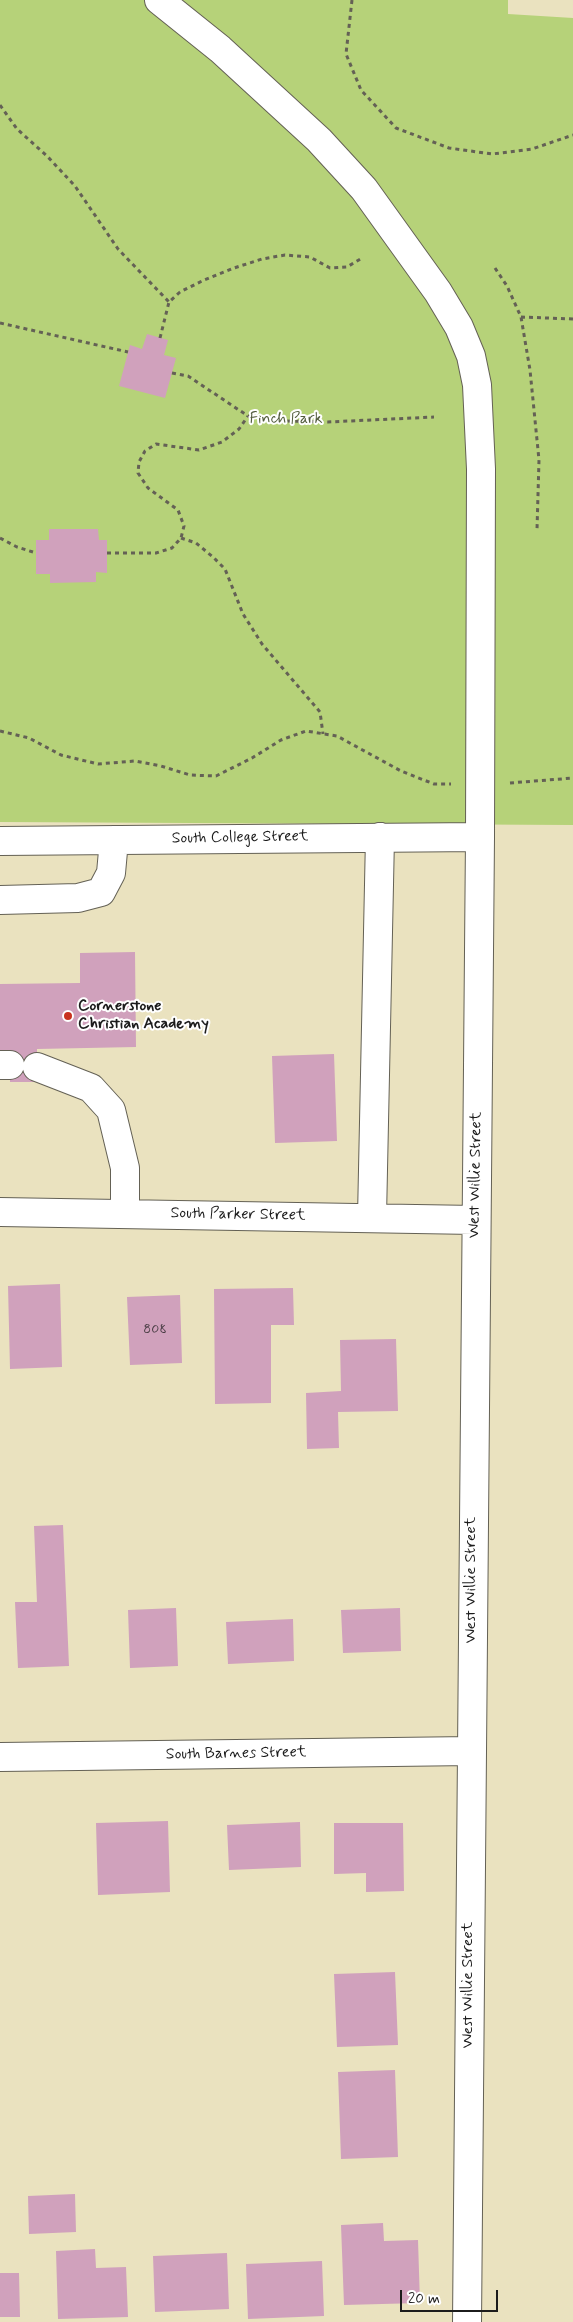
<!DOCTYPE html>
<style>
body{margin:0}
#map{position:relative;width:573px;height:2322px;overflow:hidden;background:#eae2bf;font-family:Mynerve,sans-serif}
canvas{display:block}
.scale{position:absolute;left:400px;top:2290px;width:98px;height:22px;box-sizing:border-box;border:2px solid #1c1c1c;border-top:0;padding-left:6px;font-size:15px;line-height:18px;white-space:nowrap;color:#1c1c1c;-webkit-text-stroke:4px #fff;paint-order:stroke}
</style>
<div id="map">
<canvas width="573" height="2322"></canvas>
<div class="scale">20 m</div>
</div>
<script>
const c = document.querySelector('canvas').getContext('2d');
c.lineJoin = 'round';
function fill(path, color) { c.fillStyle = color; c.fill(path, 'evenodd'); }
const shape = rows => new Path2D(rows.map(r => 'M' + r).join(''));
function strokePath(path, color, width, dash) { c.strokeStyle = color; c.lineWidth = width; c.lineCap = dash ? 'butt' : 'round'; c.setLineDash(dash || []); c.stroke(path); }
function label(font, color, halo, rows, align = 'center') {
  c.font = font + ' Mynerve,sans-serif'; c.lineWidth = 4; c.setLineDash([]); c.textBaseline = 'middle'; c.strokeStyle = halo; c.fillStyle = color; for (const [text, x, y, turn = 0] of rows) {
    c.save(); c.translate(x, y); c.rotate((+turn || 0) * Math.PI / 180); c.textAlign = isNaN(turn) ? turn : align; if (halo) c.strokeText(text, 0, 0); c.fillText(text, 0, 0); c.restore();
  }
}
const green = shape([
 [0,0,508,0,508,14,573,18,573,825,0,822]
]);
const building = shape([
 [147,334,168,340,164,355,176,358,165,398,119,386,130,345,142,349],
 [49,529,98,529,99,540,107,540,107,573,96,572,96,582,50,583,50,574,36,574,36,540,49,540],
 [135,952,136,1047,37,1049,37,1082,10,1082,10,1051,0,1052,0,984,80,983,80,953],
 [334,1054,337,1141,275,1143,272,1056],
 [60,1284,62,1367,10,1369,8,1286],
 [293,1288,294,1325,271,1325,271,1403,215,1404,214,1289],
 [180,1295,182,1363,130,1365,127,1297],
 [396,1339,398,1411,338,1412,339,1448,307,1449,306,1393,341,1391,340,1340],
 [63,1525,69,1666,18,1668,15,1602,37,1602,34,1526],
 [176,1608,178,1666,130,1668,128,1610],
 [400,1608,401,1651,343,1653,341,1610],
 [293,1619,294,1661,228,1664,226,1622],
 [168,1821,170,1892,98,1895,96,1823],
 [300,1822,301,1867,229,1870,227,1825],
 [334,1823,403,1823,404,1891,366,1892,366,1873,334,1874],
 [395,1972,398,2045,337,2047,334,1974],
 [395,2070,398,2157,341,2159,338,2072],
 [75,2194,76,2232,29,2234,28,2196],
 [383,2223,384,2241,418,2240,420,2303,344,2305,341,2225],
 [95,2249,96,2268,126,2267,128,2317,58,2319,56,2251],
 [227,2253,229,2309,155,2312,153,2256],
 [322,2261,324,2316,248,2319,246,2264],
 [0,2273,19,2273,20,2317,0,2317]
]);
const path = shape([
 [352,0,346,54,361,90,396,128,449,148,492,154,532,149,573,135],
 [0,105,17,129,47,156,75,186,118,249,169,302],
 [495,268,507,286,521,317,530,370,539,460,537,530],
 [521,317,573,319],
 [0,323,128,352],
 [160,338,169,302,180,292,204,280,234,268,262,259,285,255,310,257,330,268,347,267,362,258],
 [172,373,188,376,248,416,285,421,328,422,434,417],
 [0,538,17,547,36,553],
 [181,538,196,543,213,557,225,569,243,614,262,644,320,712,323,734],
 [107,553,156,553,172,548,181,538,184,526,178,510,148,488,138,473,139,462,145,451,156,444,199,450,222,442,239,429,248,416],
 [0,731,29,738,61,755,98,764,135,761,161,766,190,775,216,776,252,758,281,740,306,731,337,736,401,771,434,784,451,784],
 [510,783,573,778]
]);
const minor = shape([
 [159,0,220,49,319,140,364,189,438,292,459,327,471,356,477,385,481,469,480,837,467,2322],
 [0,841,480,837],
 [0,900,78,898,101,892,111,873,114,840],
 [0,1065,10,1065],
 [37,1067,91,1088,111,1110,125,1168,125,1214],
 [0,1212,475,1220],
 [372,1217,380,837],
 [0,1757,471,1751]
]);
const markers = [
 [68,1016,5,"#c8321e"]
];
const numberNames = [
 ["808",155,1330]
];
const parkNames = [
 ["Finch Park",286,420]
];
const streetNames = [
 ["South College Street",240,838,-1],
 ["West Willie Street",476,1175,-89],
 ["South Parker Street",238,1215,1],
 ["West Willie Street",472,1580,-90],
 ["South Barnes Street",236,1754,-1],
 ["West Willie Street",469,1985,-90]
];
const poiNames = [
 ["Cornerstone",78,1007],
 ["Christian Academy",78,1025]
];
fill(green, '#b6d279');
fill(building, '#d0a1bc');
strokePath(minor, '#646155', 30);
strokePath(path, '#646155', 3, [4, 4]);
strokePath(minor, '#fff', 28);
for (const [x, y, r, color] of markers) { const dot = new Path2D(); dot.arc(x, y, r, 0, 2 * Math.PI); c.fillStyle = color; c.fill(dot); strokePath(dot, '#fff', 2); }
label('14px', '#493d44', null, numberNames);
label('16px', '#525c3d', '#fff', parkNames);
label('16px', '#1c1c1c', '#fff', streetNames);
label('bold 16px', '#1c1c1c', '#fff', poiNames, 'left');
</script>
